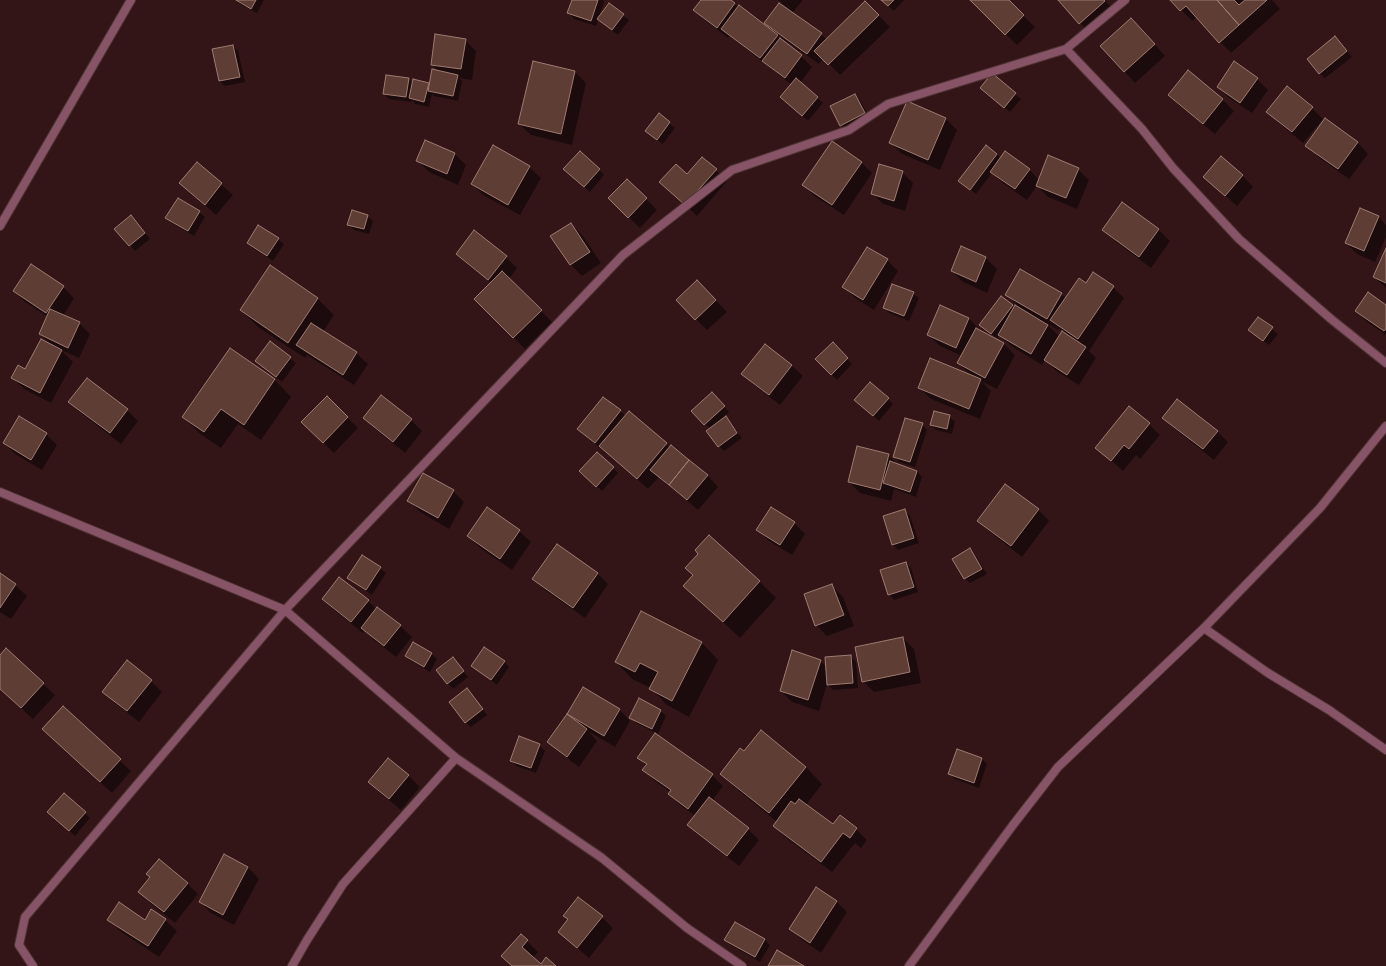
<!DOCTYPE html>
<style>
body{margin:0}
canvas{display:block;background:#331517}
</style>
<canvas width="1386" height="966"></canvas>
<script>
const c = document.querySelector('canvas').getContext('2d');
c.lineJoin = 'round';
function fill(path, color) { c.fillStyle = color; c.fill(path, 'evenodd'); }
const shape = rows => new Path2D(rows.map(r => 'M' + r).join(''));
function strokePath(path, color, width, dash) { c.strokeStyle = color; c.lineWidth = width; c.lineCap = dash ? 'butt' : 'round'; c.setLineDash(dash || []); c.stroke(path); }
const shadow = shape([
 [237,0,264,0,257,13,241,5],
 [573,0,603,0,604,2,599,17,609,4,629,20,618,35,598,20,596,26,574,19,569,13],
 [702,0,729,0,773,33,774,32,766,23,789,9,778,0,803,0,792,13,821,34,827,40,865,2,890,27,840,75,823,58,819,64,779,36,778,37,784,43,801,56,812,67,800,83,823,103,808,121,787,102,792,85,730,36,728,38,706,21,695,10],
 [882,0,904,0,894,11],
 [971,0,1007,0,1035,27,1017,45],
 [1060,0,1105,0,1116,13,1091,35],
 [1172,0,1272,0,1280,9,1231,53,1197,17,1192,21],
 [1142,30,1165,56,1135,83,1101,46],
 [1335,37,1352,57,1325,78,1319,73],
 [465,40,476,51,472,80,459,78,462,81,458,101,434,96,432,94,429,107,415,104,412,100,411,102,389,99,384,94,408,79,413,84,428,84,430,86,439,72,432,64],
 [233,46,238,51,245,82,225,86,219,81],
 [575,72,586,83,572,145,531,135,519,124],
 [1188,72,1223,100,1234,111,1215,134,1180,106,1169,95],
 [1257,79,1268,90,1252,113,1229,98,1218,87],
 [986,93,1015,94,1021,99,1010,112],
 [855,95,860,100,870,119,847,131,841,125],
 [908,102,946,119,957,130,940,170,902,154,890,142],
 [1312,108,1323,119,1303,143,1279,123,1267,112],
 [659,115,675,128,663,144,652,136],
 [425,142,455,154,466,165,458,185,429,172,418,161],
 [1357,142,1368,154,1349,179,1318,157,1307,145],
 [493,147,529,167,541,178,520,215,483,195,472,184],
 [997,154,1001,159,1029,169,1039,180,1078,169,1089,180,1077,209,1048,197,1037,186,1027,200,1003,183,992,173,976,194,959,181],
 [703,158,727,181,697,216,661,182,688,175],
 [861,162,872,173,844,215,814,196,803,184],
 [197,163,233,195,216,215,181,183],
 [599,169,604,175,590,192,570,174],
 [902,172,913,183,905,211,883,204,872,193],
 [1242,175,1253,187,1237,206,1205,177],
 [627,180,657,210,640,228,609,198],
 [178,199,199,212,205,217,194,236,172,223,167,218],
 [1123,204,1159,230,1170,241,1151,268,1115,241,1103,230],
 [1361,209,1379,217,1386,225,1386,237,1375,262,1357,254,1346,243],
 [367,216,373,221,369,234,354,230,348,224],
 [131,217,150,239,135,251,116,229],
 [571,224,582,235,601,263,582,276,571,265,552,236],
 [474,232,506,257,517,268,509,279,552,322,525,349,475,299,491,283,468,265,457,254],
 [278,239,284,244,273,261,253,248,248,243],
 [961,247,986,258,997,269,987,293,963,282,952,271],
 [1386,251,1386,288,1374,277],
 [887,260,898,271,874,310,855,298,844,287],
 [31,266,63,287,74,298,63,316,79,323,90,334,79,358,61,350,73,362,51,403,24,389,12,378,25,371,50,344,40,334,48,317,25,302,14,291],
 [270,267,318,299,334,315,323,332,356,353,368,364,354,385,307,355,305,358,258,327,241,310],
 [1086,284,1113,287,1124,298,1089,351,1096,358,1079,385,1056,371,1045,360,1042,365,1011,346,1000,335,997,338,986,330,1001,297,1015,308,1021,309,1007,295,1061,294,1066,299],
 [1045,322,1058,330,1059,328,1063,331,1060,337],
 [708,292,727,312,707,330,696,319],
 [913,293,919,298,909,321,889,313,884,307],
 [1386,307,1386,335,1367,322,1356,311],
 [969,318,980,330,979,331,1004,344,1015,355,997,389,981,381,991,391,980,419,931,399,920,388,973,377,958,363,962,356,940,346,928,335],
 [1258,318,1278,334,1269,345,1250,330],
 [270,343,296,363,282,382,256,361],
 [833,344,852,364,837,380,817,359],
 [230,349,275,380,291,397,261,440,238,424,221,448,199,433,183,416],
 [791,365,803,376,780,405,754,385,743,374],
 [87,380,127,410,138,421,121,444,81,413,70,402],
 [712,394,729,412,721,420,722,421,726,418,742,438,724,451,719,446,710,429,693,411],
 [327,398,358,428,334,453,303,422],
 [888,399,893,404,879,421,861,405],
 [620,411,626,416,629,412,670,448,707,475,718,487,698,510,659,477,648,489,607,453,590,440,579,429],
 [949,416,955,422,952,434,936,430,931,425],
 [364,418,411,420,422,431,405,453,375,429],
 [1164,418,1217,431,1228,442,1214,460,1175,429],
 [922,424,927,430,915,467,899,462,894,457],
 [1149,424,1160,435,1140,459,1136,455,1123,471,1097,448],
 [46,434,57,445,42,470,15,454,4,443],
 [597,453,618,473,602,491,580,471],
 [888,455,899,465,917,471,922,477,916,497,894,489,891,501,860,493,849,482],
 [453,491,464,502,449,529,420,512,408,500],
 [487,509,519,531,531,542,512,570,479,547,468,536],
 [1038,509,1049,521,1022,557,990,532,979,521],
 [905,510,910,516,919,543,898,550,893,545],
 [794,523,805,534,792,555,769,541,758,530],
 [970,549,975,555,987,574,970,583,965,578],
 [700,554,759,581,776,598,740,638,684,586,693,575],
 [906,563,911,568,918,592,894,600,889,594],
 [380,568,386,573,372,595,354,583,348,578],
 [597,573,608,584,585,618,545,590,534,579],
 [0,575,15,585,27,596,11,619,0,612],
 [832,586,843,597,854,626,827,636,816,625],
 [323,599,368,601,376,609,378,608,400,626,412,637,396,657,373,639,365,630,363,633,334,610],
 [641,612,702,643,718,660,689,717,667,705,651,688,632,679,616,662],
 [903,638,914,649,921,683,874,692,863,681],
 [413,643,432,654,437,659,430,672,411,661,406,656],
 [6,650,55,695,33,719,0,689,0,656],
 [850,656,856,662,858,688,833,690,827,684,819,711,792,702,781,691,820,660,826,667],
 [453,658,468,677,453,689,447,683],
 [504,661,509,667,497,685,472,666],
 [127,662,151,681,162,692,139,722,115,703,104,691],
 [583,688,619,709,630,721,615,747,588,731,597,741,579,767,560,753,548,742,568,715],
 [467,689,487,715,471,727,465,722],
 [639,700,661,711,666,716,658,734,636,723,630,717],
 [63,708,131,771,112,793,43,729],
 [539,745,545,751,536,773,516,766,511,760],
 [744,752,806,767,822,784,806,805,833,825,856,829,867,840,861,848,855,843,832,872,785,837,774,826,777,822,738,790,721,774],
 [638,757,712,775,723,786,712,801,748,829,759,840,739,866,700,836,689,825,695,816,680,805,669,794,670,792,655,781,644,770,647,766],
 [982,759,987,764,979,788,955,779,949,774],
 [408,775,420,787,401,810,380,793,369,782],
 [85,813,90,818,75,836,54,817],
 [248,867,259,879,234,925,211,913,200,902],
 [187,883,198,894,175,923,150,903,139,891],
 [836,901,847,912,821,953,802,940,791,929],
 [564,916,602,917,613,928,589,958,559,932,569,920],
 [109,919,145,921,165,920,177,931,159,957,120,931],
 [735,923,765,940,770,945,760,962,731,945,725,940],
 [527,941,538,952,533,958,541,965,555,966,512,966,502,956]
]);
const building = shape([
 [236,0,256,0,251,9,236,0],
 [572,0,598,0,591,21,567,13,572,0],
 [701,0,731,0,735,3,717,28,693,10,701,0],
 [881,0,894,0,888,6,881,0],
 [970,0,1009,0,1024,15,1005,35,970,0],
 [1058,0,1104,0,1105,1,1079,24,1058,0],
 [1170,0,1217,0,1239,25,1219,43,1186,6,1180,11,1170,0],
 [1217,0,1234,0,1239,5,1245,0,1267,0,1239,25,1217,0],
 [865,1,879,15,828,65,814,51,865,1],
 [609,3,624,14,612,30,597,19,609,3],
 [779,3,822,33,807,54,764,23,779,3],
 [739,5,778,35,760,58,721,29,739,5],
 [1131,18,1155,44,1124,72,1100,46,1131,18],
 [435,34,466,39,461,69,431,65,435,34],
 [1335,36,1347,51,1319,74,1307,59,1335,36],
 [780,38,802,55,785,78,762,61,780,38],
 [233,45,240,77,219,81,212,49,233,45],
 [533,61,575,71,561,134,518,124,533,61],
 [1234,61,1258,78,1240,103,1217,87,1234,61],
 [432,69,458,75,453,96,428,91,432,69],
 [1188,70,1223,99,1203,124,1168,95,1188,70],
 [992,73,1016,93,1004,108,980,88,992,73],
 [386,75,409,78,406,97,383,94,386,75],
 [796,78,818,97,802,116,780,97,796,78],
 [413,79,429,83,424,102,409,98,413,79],
 [1287,86,1313,107,1292,132,1266,112,1287,86],
 [855,94,865,113,840,126,830,106,855,94],
 [907,101,946,118,928,160,889,143,907,101],
 [659,113,670,122,657,140,645,131,659,113],
 [1325,118,1358,142,1338,169,1305,146,1325,118],
 [425,140,455,153,447,174,416,161,425,140],
 [832,141,862,162,832,205,802,185,832,141],
 [493,145,530,166,508,205,471,184,493,145],
 [986,145,997,154,970,190,958,181,986,145],
 [580,151,600,169,584,187,563,169,580,151],
 [1005,151,1030,169,1015,189,990,172,1005,151],
 [1048,155,1079,168,1066,198,1036,186,1048,155],
 [1221,156,1243,175,1225,196,1203,177,1221,156],
 [702,157,717,169,685,205,659,182,676,164,687,174,702,157],
 [197,162,222,183,205,205,179,183,197,162],
 [879,164,903,171,894,201,871,194,879,164],
 [627,179,647,198,628,218,608,198,627,179],
 [178,198,200,211,188,231,165,218,178,198],
 [1122,202,1159,229,1139,257,1102,230,1122,202],
 [1360,208,1379,216,1364,251,1345,243,1360,208],
 [352,210,368,215,364,229,347,225,352,210],
 [131,215,145,233,129,246,114,229,131,215],
 [571,223,590,252,570,265,550,236,571,223],
 [258,225,279,238,267,256,247,243,258,225],
 [474,230,507,256,488,280,456,254,474,230],
 [961,246,986,257,976,282,951,271,961,246],
 [867,247,888,259,863,300,842,287,867,247],
 [1386,248,1386,283,1373,277,1386,248],
 [31,264,64,286,46,313,13,291,31,264],
 [270,265,318,298,288,343,240,310,270,265],
 [1020,269,1062,293,1047,319,1005,295,1020,269],
 [502,271,542,310,513,338,474,299,502,271],
 [1093,272,1114,286,1078,339,1050,320,1079,278,1086,283,1093,272],
 [697,280,716,300,695,320,676,300,697,280],
 [892,284,914,292,904,316,883,308,892,284],
 [1368,292,1386,305,1386,329,1384,331,1355,311,1368,292],
 [1001,296,1013,305,991,334,979,325,1001,296],
 [940,305,969,318,956,348,927,335,940,305],
 [1015,305,1048,325,1031,354,998,335,1015,305],
 [50,309,80,322,68,348,39,334,50,309],
 [1258,317,1273,327,1263,341,1248,330,1258,317],
 [311,323,357,352,343,375,296,345,311,323],
 [976,328,1004,343,985,378,957,363,976,328],
 [1062,331,1086,347,1067,375,1044,360,1062,331],
 [41,339,62,350,40,393,11,378,18,365,25,369,41,339],
 [270,341,291,357,276,377,255,361,270,341],
 [833,342,848,358,831,375,815,359,833,342],
 [765,344,792,365,769,395,741,374,765,344],
 [230,348,275,379,244,425,221,409,204,432,182,417,230,348],
 [930,358,981,379,969,409,918,388,930,358],
 [87,378,128,409,110,433,68,402,87,378],
 [870,382,889,398,873,416,854,400,870,382],
 [712,392,725,406,704,425,691,411,712,392],
 [381,395,412,419,393,442,363,418,381,395],
 [327,396,348,417,323,443,301,422,327,396],
 [603,397,621,410,595,443,577,429,603,397],
 [1177,399,1218,431,1203,449,1162,418,1177,399],
 [1129,406,1150,423,1129,449,1124,445,1111,461,1095,448,1129,406],
 [629,411,667,443,637,479,599,446,629,411],
 [934,411,950,415,947,429,930,425,934,411],
 [19,416,47,433,31,460,3,443,19,416],
 [726,416,737,433,718,447,706,431,726,416],
 [905,418,923,423,910,462,893,457,905,418],
 [671,445,689,460,669,485,650,470,671,445],
 [857,446,889,454,880,490,848,482,857,446],
 [597,452,614,467,596,487,579,471,597,452],
 [689,460,708,475,687,500,669,485,689,460],
 [890,461,917,471,910,492,883,483,890,461],
 [423,473,454,490,438,518,407,501,423,473],
 [1005,484,1039,509,1011,546,977,521,1005,484],
 [487,507,520,530,500,559,467,536,487,507],
 [771,507,795,522,780,545,756,530,771,507],
 [905,509,914,538,892,545,883,516,905,509],
 [709,535,760,581,723,622,683,586,693,575,685,568,698,554,695,550,709,535],
 [557,544,598,573,573,608,532,579,557,544],
 [970,548,982,569,964,579,952,559,970,548],
 [362,555,381,567,366,590,347,578,362,555],
 [906,562,914,587,888,595,880,570,906,562],
 [0,573,16,584,0,608,0,573],
 [339,577,369,600,351,622,322,599,339,577],
 [832,584,844,615,815,626,804,594,832,584],
 [377,607,401,625,384,646,361,628,377,607],
 [641,611,702,642,672,701,649,689,658,672,640,663,635,672,615,662,641,611],
 [903,637,910,672,862,682,855,647,903,637],
 [413,642,432,653,424,667,405,656,413,642],
 [484,647,505,661,491,680,471,666,484,647],
 [6,648,44,683,21,708,0,689,0,655,6,648],
 [792,650,821,660,808,700,780,691,792,650],
 [851,655,853,683,827,685,825,657,851,655],
 [453,657,464,671,447,684,436,670,453,657],
 [127,660,152,680,127,711,102,692,127,660],
 [583,687,620,709,604,736,567,714,583,687],
 [467,688,483,709,465,723,449,702,467,688],
 [639,698,661,710,652,729,629,718,639,698],
 [63,706,121,759,100,782,42,729,63,706],
 [567,714,587,729,567,757,547,742,567,714],
 [761,730,806,767,769,813,720,774,740,748,744,751,761,730],
 [655,733,713,774,688,809,668,794,671,790,642,770,647,764,637,758,655,733],
 [519,736,540,744,531,768,510,761,519,736],
 [957,749,982,758,974,783,948,774,957,749],
 [388,758,409,775,389,799,368,782,388,758],
 [64,793,86,812,69,831,47,812,64,793],
 [709,797,749,828,727,856,687,825,709,797],
 [799,799,833,824,840,815,857,828,850,838,843,833,821,862,773,826,791,801,795,804,799,799],
 [224,854,248,867,223,915,199,902,224,854],
 [159,859,188,883,164,912,138,892,150,877,146,874,159,859],
 [816,887,837,901,810,943,789,929,816,887],
 [578,897,603,916,577,948,558,932,568,919,563,916,578,897],
 [119,902,145,920,151,909,166,919,148,946,107,920,119,902],
 [735,922,765,939,755,957,724,940,735,922],
 [521,934,528,940,522,947,541,964,546,957,556,966,512,966,501,956,521,934],
 [777,950,804,966,768,966,777,950]
]);
const street = shape([
 [1125,0,1066,49,1142,129,1173,168,1239,239,1331,319,1386,363],
 [0,226,131,0],
 [0,492,285,610,456,758,602,858,687,928,742,966],
 [1204,628,1268,673,1329,710,1386,750],
 [33,966,19,945,25,917,285,610,623,255,732,170,849,130,888,104,1066,49],
 [292,966,307,940,343,884,456,758],
 [909,966,1013,825,1058,767,1204,628,1320,508,1386,426]
]);
fill(shadow, '#0007');
fill(building, '#5d3d34');
strokePath(building, '#9f7b71', 1);
strokePath(street, '#4f3334', 10);
strokePath(street, '#865466', 8);
</script>
